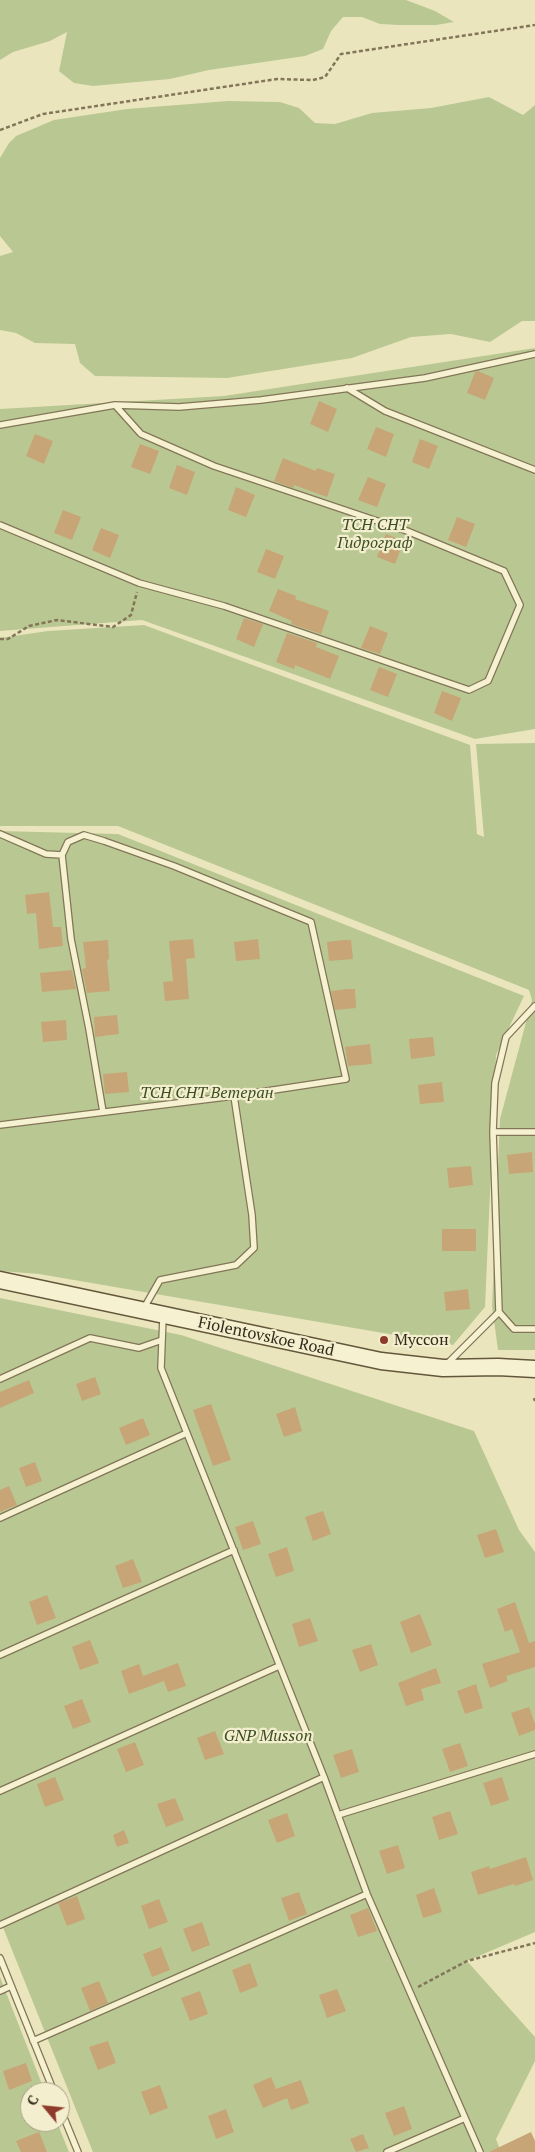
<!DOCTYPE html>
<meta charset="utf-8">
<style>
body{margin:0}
#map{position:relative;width:535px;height:2152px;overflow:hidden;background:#ebe5be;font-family:"PT Serif",serif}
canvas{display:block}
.north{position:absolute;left:20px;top:2082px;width:50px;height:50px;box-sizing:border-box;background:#f3eecd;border:1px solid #a6a086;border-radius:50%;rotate:298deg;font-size:14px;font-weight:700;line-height:20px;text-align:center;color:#322a1c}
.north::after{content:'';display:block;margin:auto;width:18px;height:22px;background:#8e3b2b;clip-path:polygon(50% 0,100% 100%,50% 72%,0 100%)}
</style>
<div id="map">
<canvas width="535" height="2152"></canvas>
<div class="north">С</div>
</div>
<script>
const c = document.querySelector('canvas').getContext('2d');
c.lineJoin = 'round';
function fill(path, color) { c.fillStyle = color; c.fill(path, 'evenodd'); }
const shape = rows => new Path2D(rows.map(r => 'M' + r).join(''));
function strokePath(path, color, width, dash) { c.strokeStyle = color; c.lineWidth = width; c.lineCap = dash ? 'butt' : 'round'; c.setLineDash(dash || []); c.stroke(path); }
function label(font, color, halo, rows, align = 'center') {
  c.font = font + ' "PT Serif",serif'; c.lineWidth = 4.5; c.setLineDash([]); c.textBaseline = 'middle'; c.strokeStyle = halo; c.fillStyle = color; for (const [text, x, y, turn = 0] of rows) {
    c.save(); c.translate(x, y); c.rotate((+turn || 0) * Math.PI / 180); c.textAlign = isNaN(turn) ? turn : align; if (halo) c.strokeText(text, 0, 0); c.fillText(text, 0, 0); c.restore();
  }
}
const green = shape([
 [0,0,406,0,435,11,454,22,436,25,398,25,380,24,362,17,343,17,331,31,323,49,305,56,209,70,170,79,93,86,74,83,59,71,67,32,50,41,13,52,0,60],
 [489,97,523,115,535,105,535,321,522,321,490,342,451,334,411,337,352,358,227,378,95,376,80,363,75,344,35,343,16,333,0,330,0,256,13,252,0,236,0,158,9,143,16,136,54,120,127,109,228,101,280,102,299,108,315,123,335,124,372,113,431,108],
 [535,348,535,729,475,739,142,620,0,631,0,409,224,396],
 [144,625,470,745,477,834,484,837,476,744,535,743,535,1350,498,1350,492,1306,500,1119,532,1000,529,990,118,826,0,826,0,638,48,631],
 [0,831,118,834,524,996,496,1055,485,1307,453,1345,39,1274,0,1271],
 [0,1298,181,1335,474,1431,519,1530,535,1552,535,1932,467,1961,535,2037,535,2061,496,2139,501,2152,93,2152,0,1920],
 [0,1977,45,2092,30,2092,30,2122,57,2122,69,2152,0,2152]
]);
const building = shape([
 [478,371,494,378,485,400,467,393,475,372],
 [319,401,337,409,328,432,310,424],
 [376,427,394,434,386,457,367,449],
 [35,434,53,441,44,464,26,456],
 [420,439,438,446,429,469,412,462],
 [140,444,159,451,150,474,131,467],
 [283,458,316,471,317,468,335,474,327,497,294,485,293,488,274,481],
 [177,465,195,472,187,495,169,488],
 [368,477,386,484,377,507,358,500],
 [236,487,255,495,246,517,228,510],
 [63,510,81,517,72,540,54,533],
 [457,517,475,524,466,547,448,540],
 [101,528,119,535,110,558,92,550],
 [386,534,404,541,395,564,377,557],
 [266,549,284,556,275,579,257,572],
 [278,589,296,596,295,599,329,611,321,634,291,624,292,621,269,611],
 [244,618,263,624,254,647,236,639],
 [370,626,388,633,380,654,361,648],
 [287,633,317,643,316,647,339,656,330,679,295,665,294,669,276,662],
 [379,667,397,674,388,697,370,690],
 [442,691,461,698,452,721,434,713],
 [49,892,53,927,61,927,63,946,39,949,36,913,27,914,25,895],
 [193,939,195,958,186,959,189,999,165,1001,163,982,173,981,169,941],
 [258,939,260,959,236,961,234,942],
 [108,940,109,959,107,960,110,991,87,993,82,969,86,968,83,942],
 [344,940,351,940,353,959,329,961,327,942],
 [72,970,76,989,42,992,40,973],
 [347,989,355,989,356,1008,335,1010,331,991],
 [117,1015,119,1034,95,1037,94,1017],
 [66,1020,67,1040,43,1042,41,1022],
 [433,1037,435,1056,411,1059,409,1039],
 [370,1044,372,1064,348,1066,345,1047],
 [127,1072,129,1092,105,1094,103,1074],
 [442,1082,444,1102,420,1104,418,1085],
 [532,1152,533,1172,509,1174,507,1155],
 [471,1166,473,1185,449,1188,447,1168],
 [442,1229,476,1229,476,1251,442,1251],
 [468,1289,470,1309,446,1311,444,1292],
 [95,1377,101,1394,82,1401,76,1384],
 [29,1380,34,1393,0,1408,0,1392],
 [211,1404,231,1460,213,1466,193,1410],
 [295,1407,302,1431,284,1437,276,1414],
 [143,1418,150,1435,126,1445,119,1428],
 [35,1462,42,1481,26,1487,19,1468],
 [9,1486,17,1505,0,1512,0,1490],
 [323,1511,331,1534,313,1541,305,1517],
 [253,1521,261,1544,243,1550,235,1527],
 [496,1529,504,1552,485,1558,477,1535],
 [287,1547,294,1571,276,1577,268,1554],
 [133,1559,142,1582,123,1588,115,1566],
 [47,1595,56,1618,37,1625,29,1602],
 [515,1602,529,1643,535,1641,535,1667,506,1676,508,1681,490,1688,482,1664,520,1652,512,1629,505,1632,497,1609],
 [420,1614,432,1645,411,1653,400,1622],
 [310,1618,318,1641,299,1647,292,1624],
 [90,1640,99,1663,80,1670,72,1647],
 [371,1644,378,1665,360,1672,352,1650],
 [178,1663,186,1686,168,1692,164,1681,129,1694,121,1671,139,1664,143,1676],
 [436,1668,441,1683,421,1689,424,1700,406,1706,398,1683],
 [476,1684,483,1708,465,1714,457,1691],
 [82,1699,91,1722,73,1729,64,1706],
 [529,1707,535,1724,535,1730,519,1736,511,1713],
 [215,1731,224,1754,205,1760,197,1738],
 [135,1742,144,1765,126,1772,117,1749],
 [460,1743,468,1766,450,1772,442,1749],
 [352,1749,359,1772,341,1778,333,1755],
 [55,1777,64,1800,45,1807,37,1784],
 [502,1777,509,1800,491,1806,483,1783],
 [175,1798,184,1820,166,1827,157,1804],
 [450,1811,458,1834,439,1840,432,1817],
 [287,1813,295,1836,277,1843,268,1820],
 [124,1830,129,1843,117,1847,113,1835],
 [398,1845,405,1868,387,1874,379,1851],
 [526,1857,533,1880,515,1886,514,1884,478,1895,471,1872,489,1866,490,1869],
 [434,1888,442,1912,423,1918,416,1895],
 [299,1892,307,1914,289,1921,281,1898],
 [77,1896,85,1919,67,1926,58,1903],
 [159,1899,168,1922,149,1929,141,1906],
 [368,1908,377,1931,358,1937,350,1915],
 [202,1922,210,1945,192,1952,183,1929],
 [161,1947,170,1970,152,1977,143,1954],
 [250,1963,258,1986,240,1993,232,1970],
 [99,1981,108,2003,90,2011,81,1988],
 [337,1989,346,2011,327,2018,319,1995],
 [200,1991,208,2014,190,2021,181,1998],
 [108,2041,116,2063,98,2070,89,2047],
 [26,2063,32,2081,9,2090,3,2071],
 [271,2077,276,2089,301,2080,309,2103,291,2110,287,2098,263,2108,253,2085],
 [160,2085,168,2108,150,2115,141,2092],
 [404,2106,412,2129,394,2136,385,2113],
 [226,2109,234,2132,216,2139,208,2116],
 [39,2132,47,2152,21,2152,16,2141],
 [531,2132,535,2141,535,2152,489,2152],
 [363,2134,369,2148,356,2152,350,2139]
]);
const path = shape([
 [0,130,43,114,277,79,313,80,325,77,341,54,535,25],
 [0,639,8,639,29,626,57,620,113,627,131,615,137,592],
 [534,1398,535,1401],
 [418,1987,467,1961,535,1943]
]);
const service = shape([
 [347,388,385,411,535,470],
 [115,405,179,407,261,400,425,378,535,354],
 [0,425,115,405,141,434,214,466,407,531,504,571,520,605,488,681,469,690,224,606,139,583,0,525],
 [0,834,46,854,62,855,68,842,84,835,104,841,174,866,311,922,346,1079,234,1096,0,1125],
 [62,855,71,939,89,1029,103,1112],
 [493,1132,535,1132],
 [144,1308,160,1280,236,1265,254,1248,252,1215,234,1096],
 [499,1312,514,1329,535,1329],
 [163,1317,161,1368,324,1777,367,1894,480,2152],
 [447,1364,499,1312,493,1132,495,1083,506,1037,535,1006],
 [0,1379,90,1338,139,1348,162,1340],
 [0,1518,187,1433],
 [0,1655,234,1550],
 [0,1791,279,1666],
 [338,1815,535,1754],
 [0,1925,324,1777],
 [0,1958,54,2092],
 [0,1991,11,1986],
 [33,2041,367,1894],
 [60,2108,78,2152],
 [387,2152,465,2118]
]);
const secondary = shape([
 [0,1280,381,1361,443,1368,498,1367,535,1369]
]);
const markers = [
 [384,1340,5,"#8e3b2b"]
];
const parkNames = [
 ["ТСН СНТ",375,525],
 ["Гидрограф",375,543],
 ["ТСН СНТ Ветеран",207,1093],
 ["GNP Musson",268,1736]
];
const streetNames = [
 ["Fiolentovskoe Road",266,1337,12]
];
const poiNames = [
 ["Муссон",394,1340]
];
fill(green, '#b9c893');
fill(building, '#c7a576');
strokePath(service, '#827558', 8);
strokePath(secondary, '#64563b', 19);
strokePath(path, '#827558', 2.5, [4, 2.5]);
strokePath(service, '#f6f1d0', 5.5);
strokePath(secondary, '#f6f1d0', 16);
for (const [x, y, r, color] of markers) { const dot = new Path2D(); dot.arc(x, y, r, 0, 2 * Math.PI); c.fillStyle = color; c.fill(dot); strokePath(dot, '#f3eecd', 2); }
label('italic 16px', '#3c4e23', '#f3eecd', parkNames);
label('16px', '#322a1c', '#f3eecd', streetNames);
label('16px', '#322a1c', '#f3eecd', poiNames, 'left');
</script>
